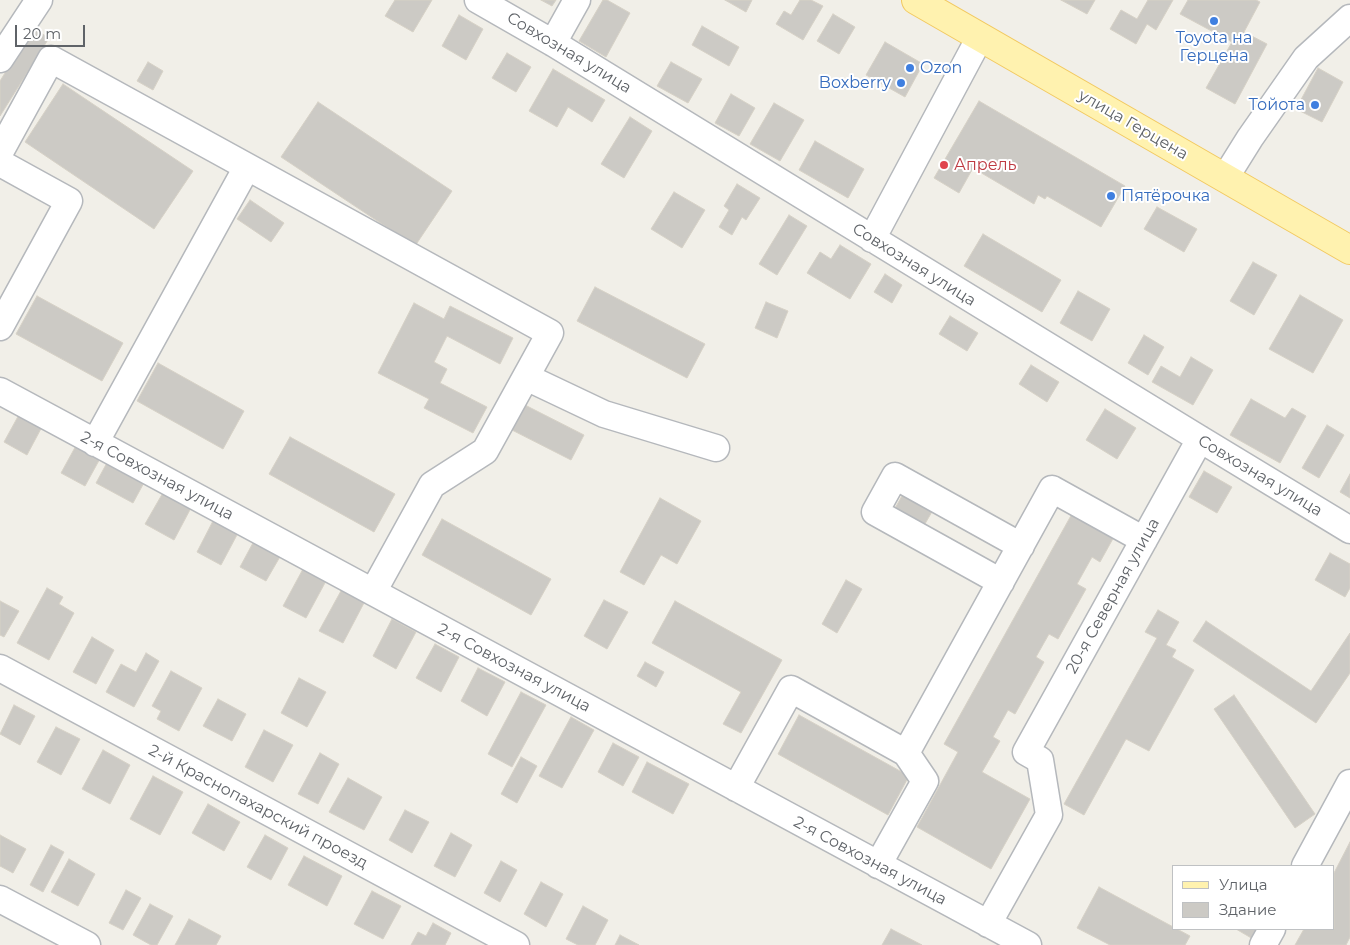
<!DOCTYPE html>
<meta charset="utf-8">
<style>
body{margin:0}
#map{position:relative;width:1350px;height:945px;overflow:hidden;background:#f1efe8;font-family:Montserrat,sans-serif}
canvas{display:block}
.legend{position:absolute;left:1172px;top:865px;width:162px;height:65px;box-sizing:border-box;background:#fff;border:1px solid #bfc1c3;margin:0;padding:6px 9px;list-style:none;font-size:15px;color:#5f6368}
.legend li{display:flex;align-items:center;gap:10px;height:25px}
.legend b{width:25px;border:1px solid #bfc1c3}
.scale{position:absolute;left:15px;top:25px;width:70px;height:22px;box-sizing:border-box;border:2px solid #5f6368;border-top:0;padding-left:6px;font-size:15px;line-height:18px;white-space:nowrap;color:#5f6368;-webkit-text-stroke:4px #fff;paint-order:stroke}
</style>
<div id="map">
<canvas width="1350" height="945"></canvas>
<ul class="legend">
<li><b style="height:6px;background:#fff2af"></b>Улица</li>
<li><b style="height:14px;background:#cccac5"></b>Здание</li>
</ul>
<div class="scale">20 m</div>
</div>
<script>
const c = document.querySelector('canvas').getContext('2d');
c.lineJoin = 'round';
function fill(path, color) { c.fillStyle = color; c.fill(path, 'evenodd'); }
const shape = rows => new Path2D(rows.map(r => 'M' + r).join(''));
function strokePath(path, color, width, dash) { c.strokeStyle = color; c.lineWidth = width; c.lineCap = dash ? 'butt' : 'round'; c.setLineDash(dash || []); c.stroke(path); }
function label(font, color, halo, rows, align = 'center') {
  c.font = font + ' Montserrat,sans-serif'; c.lineWidth = 4; c.setLineDash([]); c.textBaseline = 'middle'; c.strokeStyle = halo; c.fillStyle = color; for (const [text, x, y, turn = 0] of rows) {
    c.save(); c.translate(x, y); c.rotate((+turn || 0) * Math.PI / 180); c.textAlign = isNaN(turn) ? turn : align; if (halo) c.strokeText(text, 0, 0); c.fillText(text, 0, 0); c.restore();
  }
}
const building = shape([
 [395,0,432,0,413,32,385,16,395,0],
 [541,0,556,0,552,6,541,0],
 [603,0,607,0,630,13,606,57,579,41,603,0],
 [725,0,752,0,746,12,725,0],
 [800,0,811,0,823,6,803,40,776,24,784,11,791,15,800,0],
 [1061,0,1095,0,1087,14,1061,0],
 [1148,0,1173,0,1156,30,1147,24,1136,44,1110,29,1121,10,1137,19,1148,0],
 [1188,0,1256,0,1260,2,1244,32,1267,44,1235,104,1206,88,1232,42,1180,14,1188,0],
 [833,14,855,27,839,54,817,41,833,14],
 [459,15,483,29,466,60,442,46,459,15],
 [702,26,739,47,729,66,692,45,702,26],
 [33,28,49,38,0,116,0,81,33,28],
 [885,42,923,64,905,97,866,75,885,42],
 [507,53,531,67,516,92,492,78,507,53],
 [148,62,163,71,153,90,137,81,148,62],
 [671,62,702,79,688,103,657,86,671,62],
 [1318,68,1343,82,1322,122,1296,109,1318,68],
 [553,69,605,100,592,122,568,107,557,127,529,111,553,69],
 [63,84,193,171,154,229,25,142,63,84],
 [731,94,755,108,739,136,715,123,731,94],
 [979,101,1125,186,1101,227,1047,196,1045,199,1038,195,1034,204,973,168,959,193,934,178,979,101],
 [318,102,452,191,415,246,281,157,318,102],
 [774,103,804,120,780,161,750,144,774,103],
 [630,117,652,131,624,178,601,164,630,117],
 [815,141,864,169,848,198,799,170,815,141],
 [737,184,760,198,746,220,742,217,732,235,719,227,729,210,724,206,737,184],
 [674,192,705,210,682,248,651,229,674,192],
 [250,200,284,223,271,242,237,219,250,200],
 [1157,207,1197,229,1184,252,1144,229,1157,207],
 [789,215,807,226,777,275,759,264,789,215],
 [983,234,1061,280,1042,312,964,266,983,234],
 [840,245,871,264,850,299,807,273,820,252,831,259,840,245],
 [1253,262,1277,275,1254,315,1230,301,1253,262],
 [885,274,902,285,892,303,874,292,885,274],
 [595,287,705,344,687,378,577,321,595,287],
 [1078,291,1110,309,1092,341,1060,323,1078,291],
 [1300,295,1343,320,1313,373,1269,349,1300,295],
 [37,296,123,343,102,381,16,334,37,296],
 [766,302,788,311,777,338,755,328,766,302],
 [414,303,444,319,450,306,513,338,500,364,447,336,434,362,447,369,440,383,487,407,473,433,424,408,429,399,378,373,414,303],
 [950,316,978,333,967,351,939,334,950,316],
 [1144,335,1164,347,1148,375,1128,363,1144,335],
 [1191,357,1213,370,1193,405,1152,382,1161,366,1180,377,1191,357],
 [158,363,244,411,223,449,137,401,158,363],
 [1031,365,1059,382,1047,402,1019,384,1031,365],
 [1251,399,1285,418,1292,408,1306,416,1280,463,1230,435,1251,399],
 [523,404,584,435,571,460,510,429,523,404],
 [1105,409,1136,428,1117,459,1086,440,1105,409],
 [21,411,44,423,27,455,4,442,21,411],
 [1327,425,1344,435,1319,478,1302,468,1327,425],
 [290,437,395,494,374,532,269,474,290,437],
 [78,442,102,455,85,486,61,473,78,442],
 [109,459,146,479,133,503,96,483,109,459],
 [1204,471,1232,487,1217,513,1189,497,1204,471],
 [1350,474,1350,498,1340,492,1350,474],
 [164,491,192,506,174,540,145,524,164,491],
 [903,494,933,510,922,529,893,512,903,494],
 [660,498,701,521,677,564,661,555,644,585,620,572,660,498],
 [1073,512,1115,535,1100,562,1092,557,1077,584,1086,589,1058,639,1049,634,1036,657,1044,662,1015,714,1008,710,993,737,1000,741,982,772,1030,799,991,869,917,827,958,752,944,744,1073,512],
 [214,519,238,533,221,565,197,552,214,519],
 [442,519,551,579,531,615,422,555,442,519],
 [254,541,281,555,266,581,240,567,254,541],
 [1330,553,1350,564,1350,588,1345,597,1315,580,1330,553],
 [303,569,326,581,306,618,283,606,303,569],
 [846,580,862,589,837,633,822,624,846,580],
 [47,588,63,597,59,604,74,613,49,660,17,643,47,588],
 [342,589,365,601,343,643,319,631,342,589],
 [604,600,628,612,607,649,584,636,604,600],
 [0,601,19,611,4,637,0,635,0,601],
 [675,601,782,660,741,733,723,724,741,692,652,643,675,601],
 [1158,610,1179,622,1166,645,1176,650,1172,657,1194,670,1149,751,1126,739,1084,815,1064,804,1157,638,1145,632,1158,610],
 [392,619,416,632,396,669,373,656,392,619],
 [1206,621,1311,691,1350,633,1350,673,1316,723,1193,641,1206,621],
 [92,637,114,650,96,684,73,672,92,637],
 [435,644,459,657,441,692,416,678,435,644],
 [146,653,159,661,134,707,106,692,121,664,136,672,146,653],
 [645,662,664,672,656,687,637,676,645,662],
 [478,668,505,682,487,716,461,701,478,668],
 [171,671,202,688,179,731,157,719,161,711,152,706,171,671],
 [299,678,326,692,307,727,281,713,299,678],
 [521,692,546,705,512,767,488,754,521,692],
 [1234,695,1315,814,1295,828,1214,709,1234,695],
 [218,699,246,714,232,741,203,726,218,699],
 [14,705,35,716,20,745,0,734,14,705],
 [799,715,909,776,888,815,778,754,799,715],
 [571,717,594,730,562,788,539,776,571,717],
 [56,727,80,739,61,775,37,762,56,727],
 [264,730,293,745,273,782,245,767,264,730],
 [613,743,639,757,623,786,598,772,613,743],
 [103,750,130,765,110,804,82,789,103,750],
 [320,753,339,764,318,804,298,794,320,753],
 [521,757,537,766,517,803,501,794,521,757],
 [647,762,689,784,673,814,632,792,647,762],
 [153,776,183,792,160,835,130,819,153,776],
 [348,778,382,797,364,830,329,812,348,778],
 [208,804,240,822,224,851,192,833,208,804],
 [405,810,429,822,412,853,389,840,405,810],
 [451,833,472,845,455,877,434,866,451,833],
 [0,835,26,849,13,873,0,866,0,835],
 [265,835,288,848,271,880,247,867,265,835],
 [1350,842,1350,937,1346,945,1295,945,1304,929,1334,929,1334,873,1350,842],
 [51,845,64,852,43,892,30,885,51,845],
 [304,856,342,876,327,906,288,885,304,856],
 [69,859,95,874,78,906,51,892,69,859],
 [501,861,517,870,500,902,484,893,501,861],
 [541,882,563,894,546,927,524,914,541,882],
 [1099,887,1190,936,1185,945,1110,945,1077,928,1099,887],
 [126,890,141,898,123,930,109,923,126,890],
 [372,891,401,906,383,939,354,924,372,891],
 [150,904,173,916,157,945,151,945,133,935,150,904],
 [583,906,608,920,595,945,578,945,566,939,583,906],
 [189,919,221,936,216,945,175,945,189,919],
 [433,923,451,933,445,945,411,945,418,932,426,936,433,923],
 [891,929,922,945,882,945,891,929],
 [1236,929,1259,929,1253,939,1236,929],
 [620,935,639,945,615,945,620,935]
]);
const minor = shape([
 [478,0,553,43,1200,439,1350,530],
 [553,43,577,0],
 [0,59,39,0],
 [0,152,51,59,550,333,485,451,432,485,373,592],
 [0,163,69,201,0,327],
 [1225,178,1250,138,1306,58,1350,18],
 [872,239,980,37],
 [526,377,604,414,716,448],
 [0,391,1028,945],
 [95,443,247,167],
 [1001,582,875,512,895,476,1021,546],
 [0,668,516,945],
 [736,788,791,689,906,753,1052,489,1144,540],
 [878,865,925,781,906,753],
 [1305,866,1350,783],
 [0,899,87,945],
 [988,924,1049,815,1040,760,1026,752,1200,439],
 [1263,945,1272,929]
]);
const major = shape([
 [916,0,1350,250]
]);
const markers = [
 [1214,21,5,"#3f7fe0"],
 [910,68,5,"#3f7fe0"],
 [901,83,5,"#3f7fe0"],
 [1315,105,5,"#3f7fe0"],
 [944,165,5,"#e0444e"],
 [1111,196,5,"#3f7fe0"]
];
const shopNames = [
 ["Toyota на",1214,38,"center"],
 ["Герцена",1214,56,"center"],
 ["Ozon",920,68],
 ["Boxberry",891,83,"right"],
 ["Тойота",1305,105,"right"],
 ["Пятёрочка",1121,196]
];
const streetNames = [
 ["Совхозная улица",569,53,31],
 ["улица Герцена",1133,125,30],
 ["Совхозная улица",914,265,32],
 ["2-я Совхозная улица",157,476,28],
 ["Совхозная улица",1260,476,31],
 ["20-я Северная улица",1113,596,-61],
 ["2-я Совхозная улица",514,668,28],
 ["2-й Краснопахарский проезд",258,807,28],
 ["2-я Совхозная улица",870,861,28]
];
const healthNames = [
 ["Апрель",954,165]
];
fill(building, '#cccac5');
strokePath(building, '#d6d1c6', 1);
strokePath(minor, '#b5b8bc', 29);
strokePath(major, '#f2c960', 30);
strokePath(minor, '#fff', 26);
strokePath(major, '#fff2af', 28);
for (const [x, y, r, color] of markers) { const dot = new Path2D(); dot.arc(x, y, r, 0, 2 * Math.PI); c.fillStyle = color; c.fill(dot); strokePath(dot, '#fff', 2); }
label('16px', '#366cbe', '#fff', shopNames, 'left');
label('16px', '#5f6368', '#fff', streetNames);
label('16px', '#be3a42', '#fff', healthNames, 'left');
</script>
